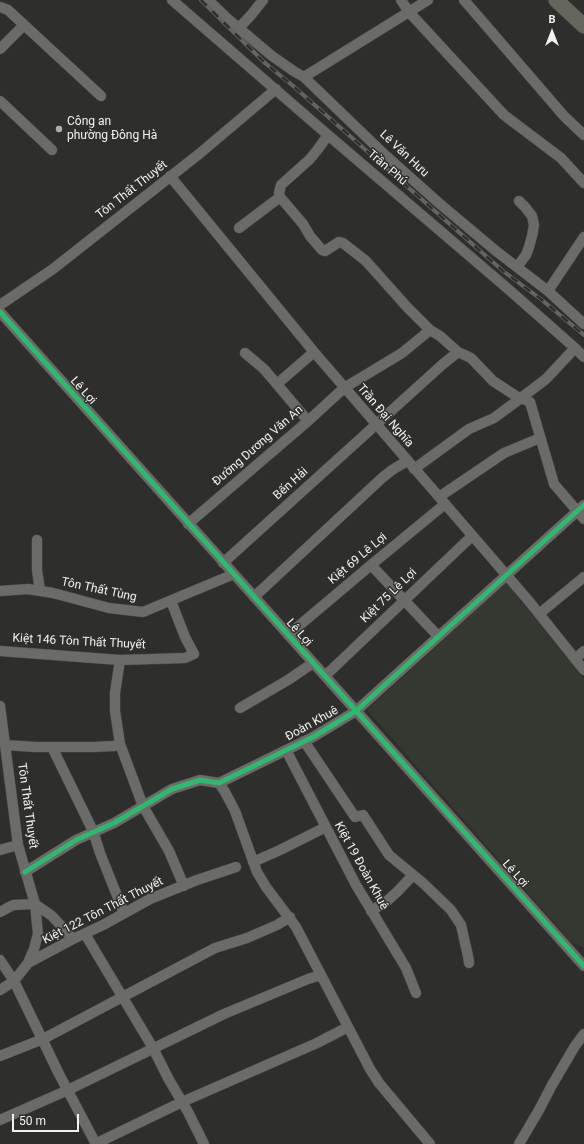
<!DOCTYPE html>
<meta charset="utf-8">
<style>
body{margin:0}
#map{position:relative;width:584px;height:1144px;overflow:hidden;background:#2e2f2d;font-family:Roboto,sans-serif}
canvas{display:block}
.north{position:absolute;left:532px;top:12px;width:40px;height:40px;-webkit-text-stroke:3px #2e302c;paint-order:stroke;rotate:0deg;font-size:11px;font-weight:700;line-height:16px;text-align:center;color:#f2f3f0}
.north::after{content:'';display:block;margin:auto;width:14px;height:18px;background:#f2f3f0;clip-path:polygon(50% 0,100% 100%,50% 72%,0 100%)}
.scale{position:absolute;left:12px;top:1114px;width:67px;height:18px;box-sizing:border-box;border:2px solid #f2f3f0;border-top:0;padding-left:5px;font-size:12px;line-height:14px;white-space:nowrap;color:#f2f3f0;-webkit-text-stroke:3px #2e302c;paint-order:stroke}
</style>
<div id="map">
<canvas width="584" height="1144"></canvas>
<div class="north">B</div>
<div class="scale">50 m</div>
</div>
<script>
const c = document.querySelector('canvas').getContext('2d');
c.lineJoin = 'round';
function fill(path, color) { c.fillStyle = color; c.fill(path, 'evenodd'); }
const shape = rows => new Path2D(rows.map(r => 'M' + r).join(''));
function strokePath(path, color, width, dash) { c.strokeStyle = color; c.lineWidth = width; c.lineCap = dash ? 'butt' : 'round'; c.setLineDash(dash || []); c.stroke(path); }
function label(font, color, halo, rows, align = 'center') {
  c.font = font + ' Roboto,sans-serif'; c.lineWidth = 3; c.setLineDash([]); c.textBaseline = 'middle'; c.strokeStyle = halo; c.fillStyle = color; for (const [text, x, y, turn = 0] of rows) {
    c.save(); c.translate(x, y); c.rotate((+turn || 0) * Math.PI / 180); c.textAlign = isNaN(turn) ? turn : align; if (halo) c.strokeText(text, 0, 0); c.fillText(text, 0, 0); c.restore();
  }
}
const built = shape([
 [506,582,584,679,584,948,570,941,367,710]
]);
const minor = shape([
 [172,0,328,135,507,288,575,348,584,357],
 [208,0,228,19,272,56,295,72,304,77,384,154,440,204,496,251,548,291,584,324],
 [401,0,409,12,504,115,561,158,584,183],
 [464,0,564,116,584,135],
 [0,7,8,10,101,96],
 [239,28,252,14,263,0],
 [0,49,24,25],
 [304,77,428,0],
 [0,101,52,150],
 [328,135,318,149,310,159,281,185,279,193,280,197,303,224,310,236,322,250,325,251,339,242,343,243,366,261,407,307,430,330,440,336,458,352],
 [170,176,314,352,528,600,584,670],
 [239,228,280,197],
 [517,267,526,255,529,247,532,236,534,225,532,216,525,207,519,201],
 [548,291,584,237],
 [0,305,53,269,199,154,276,89],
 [0,312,584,966],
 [245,353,264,369,308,421],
 [277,384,314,352],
 [414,469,469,429,494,418,521,398,546,379,575,348],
 [439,497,504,453,540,438],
 [188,524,308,421,344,388,402,353,430,330],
 [37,540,37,570,40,591],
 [223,563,443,364,458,352,471,358,493,381,516,396,530,402,554,484,584,519],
 [371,565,438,636],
 [0,591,28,589,53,593,109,608,143,612,234,574],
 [254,597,382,478,392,470,407,461],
 [539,614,584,577],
 [288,635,371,565,445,504],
 [0,651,120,660,185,658,194,654,185,637,171,601],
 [575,659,584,651],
 [120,660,115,693,115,711,120,744,143,806,169,851,184,886],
 [325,676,472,536],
 [0,706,18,845,35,904,38,934,34,949,28,963,14,981,0,990],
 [240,708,288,680,313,663],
 [304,741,355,817,363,815,389,855,423,883,451,910,461,925,468,956,469,963],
 [5,745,35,747,93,747,114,746,120,744],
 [52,747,93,831,100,853,124,913],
 [286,750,356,885,406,968,416,993],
 [219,783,225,792,235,811,257,872,266,887,296,927,370,1069,379,1083,430,1144],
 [0,850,18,845],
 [253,862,280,850,326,827],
 [25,872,76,840,114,823,172,789,200,780,219,783,313,737,356,711,584,505],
 [371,911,387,901,398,891,413,875],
 [0,912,13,905,35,904,52,916,73,939],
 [85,934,153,1048,168,1078,188,1112,204,1144],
 [0,960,14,981,59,1074,96,1144],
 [28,963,73,939,103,925,150,899,197,880,236,867],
 [0,1056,43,1039,215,948,247,938,277,925,290,917],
 [0,1120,68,1090,224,1014,308,979,321,975],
 [95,1144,182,1102,317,1043,348,1027],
 [519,1144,539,1110,552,1085,565,1063,575,1046,584,1034]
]);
const highway = shape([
 [556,0,584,26]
]);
const rail = shape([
 [201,0,265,63,292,85,503,271,542,300,584,335]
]);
const cycleway = shape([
 [0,312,584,966],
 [25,872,76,840,114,823,172,789,200,780,219,783,313,737,356,711,584,505]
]);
const markers = [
 [59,129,4,"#adaeac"]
];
const poiNames = [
 ["Công an",67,122],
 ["phường Đông Hà",67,136]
];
const streetNames = [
 ["Lê Văn Hưu",404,154,43],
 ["Trần Phú",387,168,40],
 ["Tôn Thất Thuyết",132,190,-38],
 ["Lê Lợi",83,391,48],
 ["Trần Đại Nghĩa",385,416,49],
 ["Đường Dương Văn An",258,446,-41],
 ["Bến Hải",291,484,-42],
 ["Kiệt 69 Lê Lợi",358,559,-40],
 ["Tôn Thất Tùng",99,590,12],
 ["Kiệt 75 Lê Lợi",389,596,-44],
 ["Lê Lợi",299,633,48],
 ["Kiệt 146 Tôn Thất Thuyết",79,642,3],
 ["Đoàn Khuê",312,724,-29],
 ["Tôn Thất Thuyết",27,806,82],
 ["Kiệt 19 Đoàn Khuê",361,866,61],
 ["Lê Lợi",515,874,48],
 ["Kiệt 122 Tôn Thất Thuyết",103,911,-27]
];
fill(built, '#353830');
strokePath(minor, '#4b4c4a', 11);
strokePath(highway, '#4b4c4a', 16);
strokePath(minor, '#6b6c6a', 10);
strokePath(highway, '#64665b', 15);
strokePath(rail, '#646563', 4);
strokePath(rail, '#2e302c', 2.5, [8]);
strokePath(cycleway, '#33b770', 5);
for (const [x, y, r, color] of markers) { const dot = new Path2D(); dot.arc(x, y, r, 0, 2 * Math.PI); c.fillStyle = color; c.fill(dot); strokePath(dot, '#2e302c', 1.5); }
label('12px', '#f2f3f0', '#2e302c', poiNames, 'left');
label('12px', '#f2f3f0', '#2e302c', streetNames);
</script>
